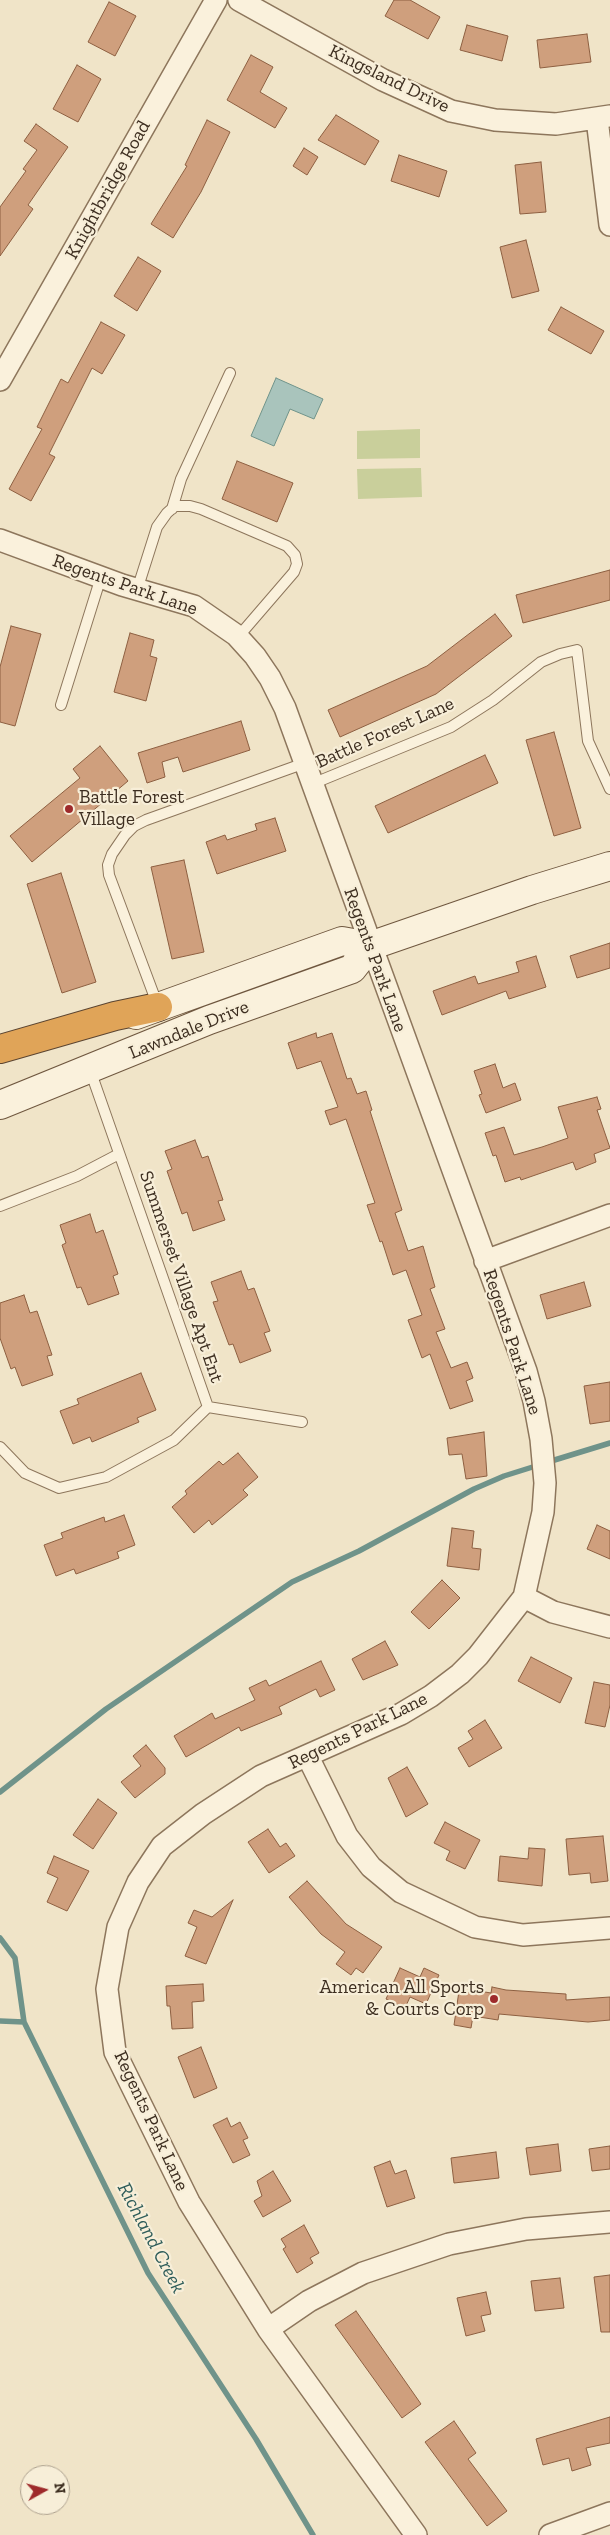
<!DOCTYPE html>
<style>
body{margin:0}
#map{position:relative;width:610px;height:2535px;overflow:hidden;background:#f0e4c8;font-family:"Zilla Slab",serif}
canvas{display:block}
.north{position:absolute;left:20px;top:2465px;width:50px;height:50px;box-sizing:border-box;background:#f7eed8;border:1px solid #ada18e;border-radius:50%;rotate:83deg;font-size:14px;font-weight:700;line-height:20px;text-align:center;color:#3d2e20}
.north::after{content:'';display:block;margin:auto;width:18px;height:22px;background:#9e2a2b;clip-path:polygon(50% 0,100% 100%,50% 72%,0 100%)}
</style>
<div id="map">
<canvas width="610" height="2535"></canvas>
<div class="north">N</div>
</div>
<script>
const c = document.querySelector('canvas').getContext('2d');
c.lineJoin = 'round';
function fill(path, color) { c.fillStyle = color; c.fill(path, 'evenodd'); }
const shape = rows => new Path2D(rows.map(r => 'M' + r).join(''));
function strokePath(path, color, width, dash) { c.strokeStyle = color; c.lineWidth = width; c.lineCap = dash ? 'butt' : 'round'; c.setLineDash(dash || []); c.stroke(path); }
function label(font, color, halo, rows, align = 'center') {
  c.font = font + ' "Zilla Slab",serif'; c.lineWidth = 4.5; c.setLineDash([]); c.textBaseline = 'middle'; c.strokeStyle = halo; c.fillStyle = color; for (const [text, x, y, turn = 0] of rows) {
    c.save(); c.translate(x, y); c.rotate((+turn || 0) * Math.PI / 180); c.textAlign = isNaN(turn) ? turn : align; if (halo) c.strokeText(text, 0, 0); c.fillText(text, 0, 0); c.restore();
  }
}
const green = shape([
 [420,429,420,458,357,459,357,431],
 [421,468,422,497,358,499,357,469]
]);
const water = shape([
 [276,378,323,399,314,419,290,409,274,446,251,436,276,378]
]);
const stream = shape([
 [548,1462,610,1443],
 [0,1792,106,1709,292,1582,359,1551,474,1489,504,1476,539,1465],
 [0,1938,15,1958,24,2022,148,2273,256,2439,313,2535],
 [0,2021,24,2022]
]);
const building = shape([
 [394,0,410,0,440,17,428,39,385,16,394,0],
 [109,2,136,16,115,56,88,42,109,2],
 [467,25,508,36,502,61,460,50,467,25],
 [587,34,591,62,540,68,537,40,587,34],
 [251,55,273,67,260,92,287,108,275,128,227,100,251,55],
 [77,65,101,79,78,122,53,109,77,65],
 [336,115,379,141,365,165,318,140,336,115],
 [207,120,230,132,201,192,173,238,151,224,187,166,185,165,207,120],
 [36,124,68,147,28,205,33,209,0,256,0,207,26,171,23,169,37,150,24,141,36,124],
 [304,148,318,157,307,175,293,166,304,148],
 [399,155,447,171,439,197,391,181,399,155],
 [541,162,546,212,520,214,515,165,541,162],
 [526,240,539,291,512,298,500,247,526,240],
 [138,257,161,271,137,311,114,296,138,257],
 [561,307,604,331,591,354,548,330,561,307],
 [101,322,125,335,102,374,92,368,49,454,55,457,31,501,9,489,42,429,37,427,61,379,68,383,101,322],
 [237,461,293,483,277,522,222,499,237,461],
 [610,570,610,600,523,623,516,595,610,570],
 [495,614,512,636,436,694,340,737,328,710,427,666,495,614],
 [11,626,41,634,15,726,0,722,0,667,11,626],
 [130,633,154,640,150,656,157,658,146,701,114,692,130,633],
 [241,721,250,750,183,772,178,757,162,762,165,777,147,783,138,753,241,721],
 [554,732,581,828,554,836,526,740,554,732],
 [100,746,128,781,32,862,10,836,80,778,73,769,100,746],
 [485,755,498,783,388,833,375,806,485,755],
 [275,818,286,851,217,874,206,842,225,835,227,840,257,830,255,824,275,818],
 [184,860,204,952,172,959,151,867,184,860],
 [61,873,96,982,62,993,27,884,61,873],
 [610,943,610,968,577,978,570,956,610,943],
 [536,956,546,987,509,999,506,991,442,1015,433,991,475,976,478,984,519,972,516,962,536,956],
 [316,1033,317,1038,332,1033,347,1079,351,1078,357,1094,366,1091,372,1110,370,1111,402,1210,395,1213,408,1251,423,1246,435,1287,430,1289,445,1329,436,1332,451,1368,467,1362,473,1378,466,1381,473,1401,450,1409,430,1354,422,1358,408,1320,422,1315,406,1270,393,1275,382,1241,380,1242,367,1205,375,1203,346,1119,330,1125,325,1111,338,1107,321,1061,297,1069,288,1043,316,1033],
 [495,1064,503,1088,515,1083,521,1100,486,1113,479,1095,482,1094,474,1071,495,1064],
 [597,1097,601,1109,597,1110,610,1148,594,1154,596,1162,576,1170,573,1162,521,1180,520,1177,505,1182,496,1155,493,1156,485,1133,504,1127,514,1155,542,1147,568,1138,558,1107,597,1097],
 [195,1140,202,1158,208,1156,223,1200,218,1201,225,1220,193,1231,187,1212,182,1214,167,1171,172,1169,165,1151,195,1140],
 [90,1214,96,1233,103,1230,118,1274,113,1276,119,1294,88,1305,81,1287,77,1288,62,1245,66,1243,60,1225,90,1214],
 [241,1271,248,1290,254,1288,270,1331,264,1333,271,1351,240,1363,233,1344,229,1345,213,1302,218,1301,211,1282,241,1271],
 [584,1282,591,1306,547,1319,540,1295,584,1282],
 [24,1295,30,1313,37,1311,52,1355,47,1356,53,1375,22,1386,15,1367,11,1369,0,1338,0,1303,24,1295],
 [141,1373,156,1410,137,1418,139,1422,92,1442,90,1437,73,1444,60,1411,79,1404,77,1399,141,1373],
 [610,1382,610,1421,590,1424,584,1386,610,1382],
 [484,1432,487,1476,466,1479,462,1454,449,1455,447,1438,484,1432],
 [238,1453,258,1477,243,1490,248,1495,212,1525,209,1520,194,1533,172,1507,187,1494,185,1491,219,1461,223,1465,238,1453],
 [124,1515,135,1545,117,1552,119,1558,76,1574,74,1569,56,1576,44,1545,63,1538,61,1533,104,1517,105,1522,124,1515],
 [597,1525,610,1531,610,1559,587,1549,597,1525],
 [452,1528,474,1531,472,1548,481,1549,479,1570,447,1566,452,1528],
 [442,1580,460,1598,429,1629,411,1612,442,1580],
 [385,1641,398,1665,363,1680,352,1659,385,1641],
 [531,1657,572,1678,560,1703,518,1681,531,1657],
 [321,1661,335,1690,320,1697,316,1689,279,1707,282,1714,241,1731,239,1727,186,1757,174,1736,212,1713,215,1719,255,1700,249,1688,266,1680,269,1686,321,1661],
 [594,1682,610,1685,610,1705,605,1727,585,1723,594,1682],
 [485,1720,502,1748,469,1767,458,1748,473,1739,468,1731,485,1720],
 [146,1745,165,1768,165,1774,135,1798,121,1782,141,1766,133,1756,146,1745],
 [407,1767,428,1804,406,1817,388,1778,407,1767],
 [98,1799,117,1813,93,1849,73,1835,98,1799],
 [445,1822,480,1840,465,1869,446,1860,450,1851,434,1843,445,1822],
 [268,1829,280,1847,286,1843,295,1856,269,1873,248,1842,268,1829],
 [603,1836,608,1881,591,1883,590,1873,569,1875,566,1839,603,1836],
 [529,1848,545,1849,542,1886,498,1881,500,1856,528,1859,529,1848],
 [54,1856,89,1871,67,1911,47,1902,58,1878,47,1873,54,1856],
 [307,1881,346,1924,382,1947,363,1973,356,1968,351,1975,336,1964,345,1952,321,1934,289,1897,307,1881],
 [233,1900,206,1964,185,1956,197,1927,188,1923,194,1910,212,1917,233,1900],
 [400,1968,420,1977,424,1968,439,1975,426,2004,410,1997,405,2008,386,1999,400,1968],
 [203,1984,204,2001,192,2002,193,2028,172,2029,170,2006,167,2006,166,1986,203,1984],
 [492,1987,506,1990,566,1994,566,2000,610,1997,610,2020,588,2022,499,2014,498,2020,473,2016,471,2028,454,2025,459,1991,478,1994,479,1991,491,1993,492,1987],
 [201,2047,217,2088,194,2098,178,2057,201,2047],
 [227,2118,231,2127,240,2122,248,2138,243,2140,250,2155,233,2163,213,2125,227,2118],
 [558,2144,561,2171,530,2175,526,2148,558,2144],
 [610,2146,610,2169,592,2171,589,2149,610,2146],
 [496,2152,499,2178,454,2183,451,2158,496,2152],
 [390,2161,395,2174,406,2170,415,2198,387,2207,374,2167,390,2161],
 [273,2171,291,2201,263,2217,254,2201,262,2196,257,2181,273,2171],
 [304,2225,319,2253,310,2258,313,2263,297,2273,283,2249,286,2247,281,2239,304,2225],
 [610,2275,610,2332,601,2332,594,2277,610,2275],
 [560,2278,564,2308,535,2311,531,2281,560,2278],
 [486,2292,491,2314,481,2316,485,2331,466,2336,457,2298,486,2292],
 [356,2311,421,2404,402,2418,335,2325,356,2311],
 [610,2417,610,2443,586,2448,591,2465,572,2471,569,2458,543,2465,536,2439,610,2417],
 [454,2421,476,2453,468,2459,507,2511,487,2526,425,2442,454,2421]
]);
const lane = shape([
 [172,509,181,479,230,373],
 [137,590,157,527,167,513,175,506,190,506,201,509,287,546,295,555,297,564,294,572,238,637],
 [61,705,101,577],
 [312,784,451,727,493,700,541,662,560,654,577,650,588,741,610,789],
 [158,1006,109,875,108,865,112,854,125,835,134,826,146,820,305,763],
 [90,1070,208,1407,302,1422],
 [0,1206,77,1176,119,1154],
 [0,1447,25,1473,59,1488,106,1477,174,1440,208,1407]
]);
const street = shape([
 [239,0,383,80,451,111,495,120,556,124,610,116],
 [597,119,610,225],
 [0,380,216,0],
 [0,540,122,585,194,606,236,635,255,656,270,678,285,708,526,1371,534,1401,541,1439,545,1483,543,1512,524,1597,478,1656,460,1674,431,1696,401,1714,261,1776,203,1814,162,1846,138,1882,118,1927,107,1989,115,2052,189,2202,268,2329,416,2535],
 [485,1261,610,1215],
 [524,1597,553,1612,610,1627],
 [308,1757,347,1836,371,1867,401,1892,475,1927,523,1935,610,1928],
 [268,2329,309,2301,363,2273,449,2244,526,2229,610,2222],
 [550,2535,610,2513]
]);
const secondary = shape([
 [136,1015,342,941,370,946,532,890,610,866],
 [0,1105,209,1020,352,969,370,946]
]);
const highway = shape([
 [0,1049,115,1016,158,1007]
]);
const markers = [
 [69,809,5,"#9e2a2b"],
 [494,1999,5,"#9e2a2b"]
];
const streetNames = [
 ["Kingsland Drive",389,79,26],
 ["Knightbridge Road",108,190,-61],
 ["Regents Park Lane",125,585,19],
 ["Battle Forest Lane",385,733,-24],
 ["Regents Park Lane",375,960,70],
 ["Lawndale Drive",189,1030,-22],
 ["Summerset Village Apt Ent",181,1277,71],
 ["Regents Park Lane",512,1342,72],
 ["Regents Park Lane",358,1731,-26],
 ["Regents Park Lane",151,2121,65]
];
const poiNames = [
 ["Battle Forest",79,798],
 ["Village",79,820],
 ["American All Sports",484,1988,"right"],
 ["& Courts Corp",484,2010,"right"]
];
const waterNames = [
 ["Richland Creek",151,2238,62]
];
fill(green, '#c9cf9b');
fill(water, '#a9c4bc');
strokePath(water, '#6f938a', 1);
strokePath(stream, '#6f938a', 5.5);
fill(building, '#cf9f7d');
strokePath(building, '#8d5f41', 1);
strokePath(lane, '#8d765c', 12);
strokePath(street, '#8d765c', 24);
strokePath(secondary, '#6f573f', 30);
strokePath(highway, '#5b4430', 30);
strokePath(lane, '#faf1dc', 10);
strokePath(street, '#faf1dc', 21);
strokePath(secondary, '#faf1dc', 28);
strokePath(highway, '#e0a458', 28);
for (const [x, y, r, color] of markers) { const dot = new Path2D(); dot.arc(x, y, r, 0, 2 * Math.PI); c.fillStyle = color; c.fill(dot); strokePath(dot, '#f7eed8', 2); }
label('19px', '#3d2e20', '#f7eed8', streetNames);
label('19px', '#3d2e20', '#f7eed8', poiNames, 'left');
label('italic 20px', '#2f5d5a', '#f7eed8', waterNames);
</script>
